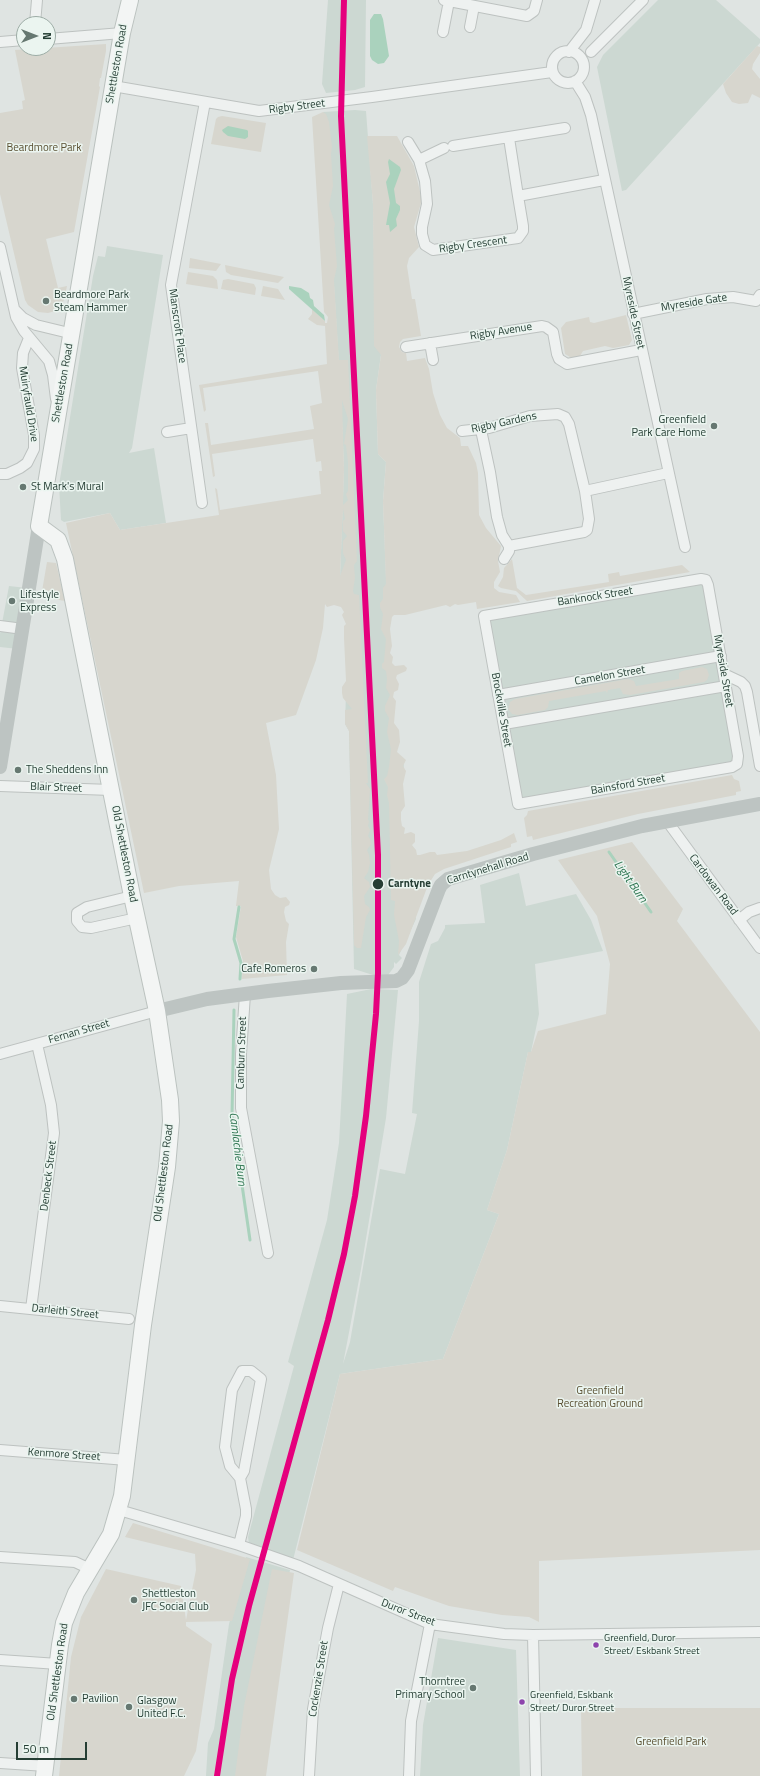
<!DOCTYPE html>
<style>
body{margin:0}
#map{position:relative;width:760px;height:1776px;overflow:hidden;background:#dfe4e2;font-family:"Titillium Web",sans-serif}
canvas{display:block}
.north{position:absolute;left:16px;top:16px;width:40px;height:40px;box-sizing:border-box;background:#ebf5f0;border:1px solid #9caca5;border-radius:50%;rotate:90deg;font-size:11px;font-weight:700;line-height:16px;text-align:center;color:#253e34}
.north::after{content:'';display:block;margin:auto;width:14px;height:18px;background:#667871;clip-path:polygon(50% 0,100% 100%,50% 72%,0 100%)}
.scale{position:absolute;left:16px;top:1742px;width:71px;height:18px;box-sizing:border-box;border:2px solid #253e34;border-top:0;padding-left:5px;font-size:12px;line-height:14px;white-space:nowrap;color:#253e34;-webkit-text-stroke:3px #ebf5f0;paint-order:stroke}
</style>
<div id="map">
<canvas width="760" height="1776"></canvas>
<div class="north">N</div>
<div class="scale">50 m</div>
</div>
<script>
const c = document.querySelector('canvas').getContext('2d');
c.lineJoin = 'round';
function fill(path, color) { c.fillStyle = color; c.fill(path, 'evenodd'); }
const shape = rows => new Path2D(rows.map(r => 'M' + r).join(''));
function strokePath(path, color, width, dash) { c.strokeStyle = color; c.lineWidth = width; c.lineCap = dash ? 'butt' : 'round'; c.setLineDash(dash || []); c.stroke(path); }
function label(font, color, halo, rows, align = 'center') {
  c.font = font + ' "Titillium Web",sans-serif'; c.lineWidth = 3; c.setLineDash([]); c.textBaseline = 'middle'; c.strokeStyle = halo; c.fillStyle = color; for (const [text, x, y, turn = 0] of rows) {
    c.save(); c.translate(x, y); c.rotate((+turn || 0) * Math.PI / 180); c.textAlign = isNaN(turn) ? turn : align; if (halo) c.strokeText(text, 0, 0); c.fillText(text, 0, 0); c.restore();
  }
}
const built = shape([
 [328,0,366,0,365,87,355,90,326,93,322,84],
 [658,0,716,0,760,39,760,43,626,190,622,191,597,67,603,55],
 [355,110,366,111,373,204,374,251,381,355,376,390,378,454,386,462,383,501,393,755,404,763,400,823,416,919,399,955,402,958,396,964,394,962,394,967,388,975,373,975,354,969,349,731,345,724,349,599,340,579,344,469,341,397,323,112],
 [107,246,163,255,132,448,129,453,154,448,166,523,120,530,110,513,64,522,61,520,59,485,93,276,98,256,105,257],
 [704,579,737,764,518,804,484,616],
 [9,586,27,588,18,649,0,647,0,634],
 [519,873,526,906,576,894,591,920,603,951,535,964,539,1014,531,1052,528,1052,507,1150,487,1210,499,1214,443,1359,340,1374,293,1560,249,1544,248,1537,294,1366,288,1362,327,1220,339,1143,347,994,371,989,398,990,386,1118,361,1269,343,1364,350,1342,380,1169,405,1174,417,1114,412,1113,419,1021,419,982,431,944,438,941,445,928,445,925,485,923,480,885],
 [246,1557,290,1570,268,1671,256,1776,206,1776,208,1743,214,1729,229,1624],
 [438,1638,516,1650,520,1776,420,1776,423,1725]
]);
const green = shape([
 [106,44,106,51,101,78,100,78,99,86,100,87,74,232,46,239,58,288,67,286,64,300,59,309,55,311,48,313,38,312,28,305,25,300,0,194,0,113,23,109,22,101,25,100,15,50],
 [757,46,760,47,760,53,753,64,752,69,760,79,760,98,752,94,748,103,739,104,732,102,726,93,723,84],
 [323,112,326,114,329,122,332,147,331,154,333,186,329,205,335,224,334,229,337,266,334,280,339,360,348,360,357,561,354,565,355,578,353,591,354,594,359,595,368,783,366,783,370,789,368,820,369,821,368,826,370,830,368,836,370,839,371,844,367,850,369,855,370,863,368,872,364,878,369,882,370,887,364,896,365,904,369,907,370,910,366,917,361,948,357,948,354,945,349,731,345,724,345,710,352,709,343,698,342,693,342,687,346,681,344,638,344,626,346,624,342,615,344,612,341,607,334,605,327,607,325,604,323,628,316,660,296,715,266,723,276,775,279,829,269,870,271,889,275,895,280,898,286,897,290,902,289,905,285,907,284,912,286,921,289,924,286,942,287,975,242,979,243,961,236,937,241,906,236,906,239,881,179,886,144,893,66,523,110,513,120,530,219,515,215,488,217,489,220,510,321,494,319,471,322,471,321,461,316,462,313,439,212,454,215,476,213,477,205,423,208,423,211,445,314,429,310,406,322,403,318,371,203,388,206,410,204,412,199,385,327,364,325,326,317,325,308,319,312,314,312,309,325,321,325,323,327,323,328,317,324,312,312,117],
 [342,400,348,419,344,444,346,445,348,462,348,491,346,494,348,500,343,505,344,469],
 [343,508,345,519,343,521,343,531,347,536,343,541,343,553,346,560,340,576],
 [222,116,266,123,261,152,211,144,216,119,218,117],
 [367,136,397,136,414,166,421,196,421,203,414,227,419,247,409,258,407,266,412,299,415,299,421,336,403,339,400,342,399,347,402,352,406,353,407,361,425,358,429,369,433,393,440,415,447,428,460,438,461,446,468,446,476,463,478,473,479,515,486,528,501,546,498,561,500,572,494,582,494,588,499,592,516,595,520,602,477,609,476,602,458,605,455,604,450,607,446,605,405,615,394,615,392,617,390,629,392,646,390,653,393,657,392,663,395,666,404,665,407,668,406,671,397,675,396,678,399,684,398,690,394,692,393,697,396,701,394,723,399,730,400,742,397,752,406,760,403,766,406,771,403,784,405,806,401,812,401,820,402,826,405,828,404,834,411,832,415,834,415,842,412,845,416,850,417,855,420,855,430,852,435,852,437,855,467,851,501,840,514,833,517,842,511,844,511,847,444,869,435,874,428,885,406,944,398,955,399,941,394,915,395,901,391,900,389,803,387,795,388,787,384,779,387,776,389,767,391,749,387,732,389,718,385,711,385,706,390,695,386,688,387,679,386,671,382,668,382,664,384,662,386,639,381,629,383,614,380,607,380,603,383,599,383,588,386,584,383,501,386,462,378,454,376,390,381,355,374,346,373,204],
 [190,258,221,264,216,271,189,268],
 [225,265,284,277,278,283,231,275,226,272],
 [188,272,213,276,217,280,218,289,186,284],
 [228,279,254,284,256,288,255,295,221,289,223,280],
 [263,286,278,289,285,300,261,296],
 [626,315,632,340,629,345,613,348,605,346,583,351,580,356,575,357,570,357,565,354,561,328,566,322,589,317,590,322,594,323],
 [512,559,517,588,526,595,609,582,608,574,619,572,620,576,682,565,690,572,527,601,516,591,501,588,498,586,503,577,504,568],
 [47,562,56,563,65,601,41,597],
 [702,667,707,669,709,675,707,680,704,682,630,695,623,694,620,688,608,690,607,693,606,691,549,701,548,707,545,710,518,715,512,714,508,709,510,702,515,699,628,679,634,681,636,686,679,679,679,673,682,671],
 [732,775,734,779,739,781,741,791,736,792,736,795,638,814,533,840,532,836,527,837,524,818,527,815,528,811],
 [632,842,683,909,677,921,760,1032,760,1550,539,1561,539,1622,529,1617,502,1615,449,1606,395,1587,393,1591,297,1550,340,1374,443,1359,499,1214,487,1210,507,1150,528,1052,531,1052,538,1031,606,1014,610,964,597,916,558,860],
 [133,1523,250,1559,232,1621,186,1622,186,1626,212,1644,196,1751,184,1776,59,1776,71,1657,81,1617,106,1569,181,1586,186,1620,196,1570,195,1554,125,1537],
 [272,1569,294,1573,266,1776,235,1776,244,1706],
 [581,1708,760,1708,760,1776,582,1776]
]);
const water = shape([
 [374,14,381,14,383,19,389,56,384,63,378,64,372,60,370,56,370,20],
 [228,126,247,130,248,131,248,137,245,139,228,136,223,132,222,130],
 [389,159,400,167,401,170,394,189,396,203,400,206,400,210,396,219,397,226,390,232,389,225,386,225,390,203,386,182,390,174,388,162],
 [289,286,301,288,309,293,310,298,313,300,314,306,324,315,325,321,289,289]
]);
const stream = shape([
 [609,852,651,912],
 [239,907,234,939,241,963,240,979],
 [234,1010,232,1116,250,1240]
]);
const street = shape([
 [444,0,527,16,534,11,537,0],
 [35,24,37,0],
 [470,27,474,6],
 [443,32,449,1],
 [48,39,122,33],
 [0,42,24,40],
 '552 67a16 16 0 1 1 32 0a16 16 0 1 1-32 0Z',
 [569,52,586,30,595,0],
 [591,52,643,0],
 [575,81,585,97,591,115,685,547],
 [113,86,259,111,372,97,552,72],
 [509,138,518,196],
 [408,142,419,160,425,181,427,204,422,227,422,234,425,245,433,250,518,238,523,231,523,226,518,196,604,180],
 [453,146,565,128],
 [419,160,444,148],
 [0,247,16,317,24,331,49,361,53,375,56,399],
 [15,310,23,318,36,325,65,332,71,336],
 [633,314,707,299,733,297,756,301,760,295],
 [430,343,433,360],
 [406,347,542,326,546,327,553,332,557,354,559,359,567,364,641,350],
 [481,430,490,472,497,517,502,535,509,546,509,551,504,559],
 [462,431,489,428,530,416,558,414,565,417,569,424,585,491,668,473],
 [167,432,191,428],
 [0,474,7,474,20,468,27,463,34,449,34,435,22,368,23,353,29,338],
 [202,503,171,285,205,102],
 [509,546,584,532,587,530,589,519,585,491],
 [701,579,706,580,708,585,738,756,737,764,732,767,518,804,484,616,701,579],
 [0,626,23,629],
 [724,674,741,682,745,686,747,692,760,766],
 [498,695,721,656],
 [504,724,726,686],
 [0,786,111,790],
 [667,821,760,948],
 [132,896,87,907,77,913,77,921,82,927,91,928,137,918],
 [739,920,749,912,760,908],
 [245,994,241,1054,241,1108,268,1253],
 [0,1054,157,1011],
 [0,1306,129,1319],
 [31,1309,54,1133,51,1105,37,1044],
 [0,1450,127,1460],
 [119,1510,239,1545,299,1566,430,1624,504,1634,533,1635,760,1632],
 [239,1545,246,1516,246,1509,240,1478,230,1466,225,1447,232,1390,242,1371,251,1371,261,1379,244,1471,240,1478],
 [0,1557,75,1562,90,1569],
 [533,1635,536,1776],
 [0,1660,58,1664],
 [0,1763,46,1766],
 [309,1776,313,1709,328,1628,339,1584],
 [409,1776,411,1721,430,1624]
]);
const secondary = shape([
 [0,767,39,526],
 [157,1011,207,999,268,991,341,983,396,981,402,978,408,970,439,889,441,885,448,879,533,854,642,826,760,804]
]);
const primary = shape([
 [44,1776,60,1645,64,1623,76,1593,111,1534,122,1496,143,1325,167,1167,171,1121,170,1100,157,1011,132,896,65,559,58,540,39,526,122,33,130,0]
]);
const rail1 = shape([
 [217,1776,232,1679,249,1606,328,1320,344,1254,355,1196,366,1116,376,1014,378,973,378,855,341,116,344,0]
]);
const markers = [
 [46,301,4,"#667871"],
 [714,426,4,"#667871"],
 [23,487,4,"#667871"],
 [12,601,4,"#667871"],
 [18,770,4,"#667871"],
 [378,884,6,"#253e34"],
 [314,969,4,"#667871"],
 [134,1600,4,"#667871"],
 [596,1645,3.5,"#8e44ad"],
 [473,1688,4,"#667871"],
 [74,1699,4,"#667871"],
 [522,1702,3.5,"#8e44ad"],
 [129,1707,4,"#667871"]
];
const busNames = [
 ["Greenfield, Duror",604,1639],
 ["Street/ Eskbank Street",604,1652],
 ["Greenfield, Eskbank",530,1696],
 ["Street/ Duror Street",530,1709]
];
const streetNames = [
 ["Shettleston Road",117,64,-80],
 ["Rigby Street",297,107,-7],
 ["Rigby Crescent",473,245,-8],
 ["Myreside Gate",694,303,-9],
 ["Myreside Street",633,313,78],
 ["Manscroft Place",177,326,82],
 ["Rigby Avenue",501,332,-9],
 ["Shettleston Road",63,383,-80],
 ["Muiryfauld Drive",28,404,81],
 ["Rigby Gardens",504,423,-12],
 ["Banknock Street",595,597,-9],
 ["Myreside Street",723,671,80],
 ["Camelon Street",610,676,-10],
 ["Brockville Street",501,710,80],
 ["Bainsford Street",628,785,-10],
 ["Blair Street",56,788,2],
 ["Old Shettleston Road",124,854,79],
 ["Carntynehall Road",488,869,-17],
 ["Cardowan Road",713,885,53],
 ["Fernan Street",79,1032,-16],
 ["Camburn Street",242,1053,-88],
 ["Old Shettleston Road",164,1173,-83],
 ["Denbeck Street",49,1176,-83],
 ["Darleith Street",65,1312,6],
 ["Kenmore Street",64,1455,4],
 ["Duror Street",408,1613,21],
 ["Old Shettleston Road",58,1672,-82],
 ["Cockenzie Street",319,1679,-81]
];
const parkNames = [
 ["Beardmore Park",44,148],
 ["Greenfield",600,1391],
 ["Recreation Ground",600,1404],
 ["Greenfield Park",671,1742]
];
const poiNames = [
 ["Beardmore Park",54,295],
 ["Steam Hammer",54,308],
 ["Greenfield",706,420,"right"],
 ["Park Care Home",706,433,"right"],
 ["St Mark's Mural",31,487],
 ["Lifestyle",20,595],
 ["Express",20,608],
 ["The Sheddens Inn",26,770],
 ["Cafe Romeros",306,969,"right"],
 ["Shettleston",142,1594],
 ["JFC Social Club",142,1607],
 ["Thorntree",465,1682,"right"],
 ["Primary School",465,1695,"right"],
 ["Pavilion",82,1699],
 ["Glasgow",137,1701],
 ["United F.C.",137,1714]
];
const stopNames = [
 ["Carntyne",388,884]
];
const waterNames = [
 ["Light Burn",630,882,55],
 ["Camlachie Burn",237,1149,83]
];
fill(built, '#ccd8d2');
fill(green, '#d7d6ce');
fill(water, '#aad2bd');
strokePath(stream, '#aad2bd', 3);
strokePath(street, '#bdc2c0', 12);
strokePath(primary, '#bbc2bf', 18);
strokePath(street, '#eef1f0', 10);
strokePath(secondary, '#bdc4c2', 14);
strokePath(primary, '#f3f5f4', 16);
strokePath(rail1, '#e5007d', 6);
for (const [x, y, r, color] of markers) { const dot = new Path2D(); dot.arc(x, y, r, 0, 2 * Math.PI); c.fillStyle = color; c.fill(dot); strokePath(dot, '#ebf5f0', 1.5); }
label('10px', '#253e34', '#ebf5f0', busNames, 'left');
label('11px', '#253e34', '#ebf5f0', streetNames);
label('11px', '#5a5032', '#ebf5f0', parkNames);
label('11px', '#253e34', '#ebf5f0', poiNames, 'left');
label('bold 11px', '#253e34', '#ebf5f0', stopNames, 'left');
label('italic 12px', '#2d7450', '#ebf5f0', waterNames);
</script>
